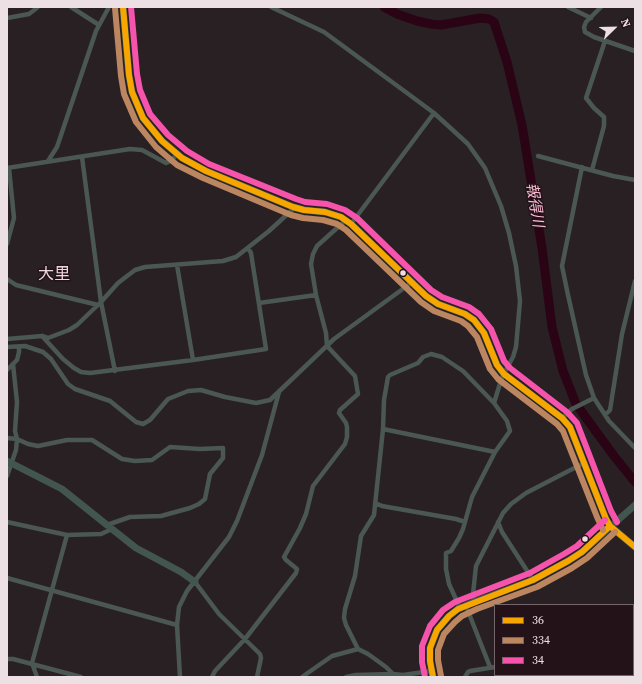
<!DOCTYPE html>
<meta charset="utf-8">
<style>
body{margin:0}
#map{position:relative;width:642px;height:684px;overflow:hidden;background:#292023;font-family:"Source Serif 4",serif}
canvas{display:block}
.frame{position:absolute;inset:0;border:8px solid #ede0e4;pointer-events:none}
.legend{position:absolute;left:494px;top:604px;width:140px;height:72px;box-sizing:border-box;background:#231319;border:1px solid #74656a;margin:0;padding:5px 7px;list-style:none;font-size:12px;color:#ede0e4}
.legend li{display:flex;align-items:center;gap:8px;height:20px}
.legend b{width:20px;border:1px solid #74656a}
.north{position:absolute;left:594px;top:8px;width:40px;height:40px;-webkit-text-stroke:3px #231319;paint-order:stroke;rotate:67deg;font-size:11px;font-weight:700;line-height:16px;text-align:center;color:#ede0e4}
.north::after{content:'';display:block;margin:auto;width:14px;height:18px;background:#ede0e4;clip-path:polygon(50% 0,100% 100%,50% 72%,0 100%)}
</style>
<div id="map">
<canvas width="642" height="684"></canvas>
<div class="frame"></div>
<ul class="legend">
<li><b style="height:5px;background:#f7a600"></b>36</li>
<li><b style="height:5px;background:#bb8660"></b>334</li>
<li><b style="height:5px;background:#f653ac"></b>34</li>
</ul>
<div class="north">N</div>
</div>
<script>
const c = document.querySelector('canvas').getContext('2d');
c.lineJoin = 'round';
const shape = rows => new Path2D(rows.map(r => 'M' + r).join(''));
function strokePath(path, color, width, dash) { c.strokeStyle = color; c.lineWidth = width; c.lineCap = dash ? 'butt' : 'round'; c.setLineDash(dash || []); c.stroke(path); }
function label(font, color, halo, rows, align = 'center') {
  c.font = font + ' "Source Serif 4","Noto Sans JP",serif'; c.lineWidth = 3; c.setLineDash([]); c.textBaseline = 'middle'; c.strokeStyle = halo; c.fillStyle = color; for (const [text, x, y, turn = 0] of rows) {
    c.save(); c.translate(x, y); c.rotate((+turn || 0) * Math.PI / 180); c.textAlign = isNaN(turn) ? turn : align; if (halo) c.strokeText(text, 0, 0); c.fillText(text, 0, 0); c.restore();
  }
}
const river = shape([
 [384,7,397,14,417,21,431,24,441,25,480,18,489,19,494,22,507,62,522,125,542,248,552,327,563,371,576,404,614,456,635,482]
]);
const street = shape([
 [71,7,99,25],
 [271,7,324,32,407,93,434,113,468,144,485,168,501,206,509,233,516,266,520,301,516,347,513,357,502,377,494,403],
 [568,7,591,18],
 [601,7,586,22,584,27,585,32,594,37,635,51],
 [7,18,29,14,38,7],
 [538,156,613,176,635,180],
 [82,157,101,302,115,371],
 [48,161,57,147,92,43,96,31,109,7],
 [582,167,562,266,568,295,586,375,594,398,609,421,635,448],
 [7,168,130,149,142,150,166,163,171,161,177,154],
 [592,170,604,126,604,117,594,108,586,98,605,41],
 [351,224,434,113],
 [7,244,14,218,9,168],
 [177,265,193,360],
 [7,279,16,285,98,305],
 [259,303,316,295],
 [42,336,63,359,74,368,81,372,90,373,193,360,266,349,251,253,248,248],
 [7,339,42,336,48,338,69,330,77,325,101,302,118,283,135,270,145,267,223,261,236,257,269,231,292,210,293,207],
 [7,347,25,346,43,352,51,359,68,384,75,389,110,401,136,422,143,424,150,420,168,399,188,391,201,390,225,397,256,403,270,400,334,339,411,283],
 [7,370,17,360,19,352,19,347],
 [605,415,610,410,622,334,635,281],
 [562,418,572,409,594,398],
 [383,429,495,452],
 [7,438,17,439,16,450,7,476],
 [375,503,382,506,456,519,465,522],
 [7,522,67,535,101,534,112,529,107,525,130,517,161,516,190,508,199,504,205,499,210,474,223,458,223,448,200,449,170,447,152,460,135,461,122,459,92,440,67,440,38,446,28,444,17,439,15,431,17,402,13,364],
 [498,522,502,532,533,580],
 [7,578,177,625],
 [195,582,219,614,260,654,261,658,257,677],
 [474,602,473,594,476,566,503,513,511,504,526,493,584,463],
 [466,606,490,667],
 [633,636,635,634],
 [7,659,13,659,81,677],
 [633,668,635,669],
 [393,674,386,667,368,654,358,649,346,625,344,618,345,609,355,576,361,536,374,515,383,429,384,400,388,377,390,375,418,363,423,357,431,354,442,357,463,371,494,403,507,421,510,431,495,452,472,497,463,529,459,538,451,551,446,553,446,569,449,584,460,608],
 [503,675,505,677],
 [37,677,32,663,67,535],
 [180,677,177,625,179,607,187,591,229,537,237,521,262,455,279,392],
 [212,677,215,671,245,639,296,573,297,569,286,560,284,557,300,528,306,514,313,486,345,444,347,437,347,427,346,423,339,413,340,410,358,394,355,376,327,346,326,333,316,295,311,264,313,254,317,246,346,220],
 [302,677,332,656,358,649],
 [346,677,356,675],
 [355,677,356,675,393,674,403,675,431,671],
 [465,677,468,672,470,671,495,667],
 [569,677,573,675]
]);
const secondary = shape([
 [7,461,62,489,107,525],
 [112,529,136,548,181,572,195,582],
 [433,677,430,661,430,648,437,630,449,616,458,609,474,602,533,580,568,561,582,552,635,505]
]);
const primary = shape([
 [123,7,129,75,132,92,143,118,162,141,182,158,206,171,293,207,304,210,325,212,341,217,351,224,426,296,438,304,465,314,474,320,484,333,497,365,504,374,562,418,570,427,606,519,610,526,635,547]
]);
const bus1 = shape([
 [123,7,129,75,132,92,143,118,162,141,182,158,206,171,293,207,304,210,325,212,341,217,351,224,426,296,438,304,465,314,474,320,484,333,497,365,504,374,562,418,570,427,606,519,610,526,635,547],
 [433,677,430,661,430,648,437,630,449,616,458,609,533,580,568,561,582,552,610,526]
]);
const bus2 = shape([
 [115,8,121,76,124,94,136,122,156,147,177,165,203,178,291,215,303,218,323,220,337,224,346,230,421,302,434,311,461,321,468,326,477,337,490,369,498,379,557,424,563,431,597,517,603,530],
 [441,676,438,660,438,650,444,634,455,622,462,616,477,609,537,587,572,568,587,558,615,532]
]);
const bus3 = shape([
 [131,7,137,74,140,90,150,114,168,135,187,151,209,164,296,199,305,202,327,204,345,210,357,218,431,290,442,297,469,307,479,314,491,329,504,361,510,368,567,412,577,423,611,511,617,522],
 [425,677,422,662,422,646,430,626,443,610,455,602,530,573,564,554,577,546,605,520]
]);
const markers = [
 [403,273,3.5,"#ede0e4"],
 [585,539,3.5,"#ede0e4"]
];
const waterNames = [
 ["報得川",534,205,81]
];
const quarterNames = [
 ["大里",54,275]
];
strokePath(river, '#2a0314', 9);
strokePath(street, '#4a5752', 4.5);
strokePath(secondary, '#42564f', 7);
strokePath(primary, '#42584f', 7);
strokePath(bus1, '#f7a600', 6);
strokePath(bus2, '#bb8660', 6);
strokePath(bus3, '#f653ac', 6);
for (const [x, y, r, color] of markers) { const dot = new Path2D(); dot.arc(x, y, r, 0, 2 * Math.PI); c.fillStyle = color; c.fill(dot); strokePath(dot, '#231319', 1.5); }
label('italic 15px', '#fcbbd2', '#231319', waterNames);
label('16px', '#eed6dd', '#231319', quarterNames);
</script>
